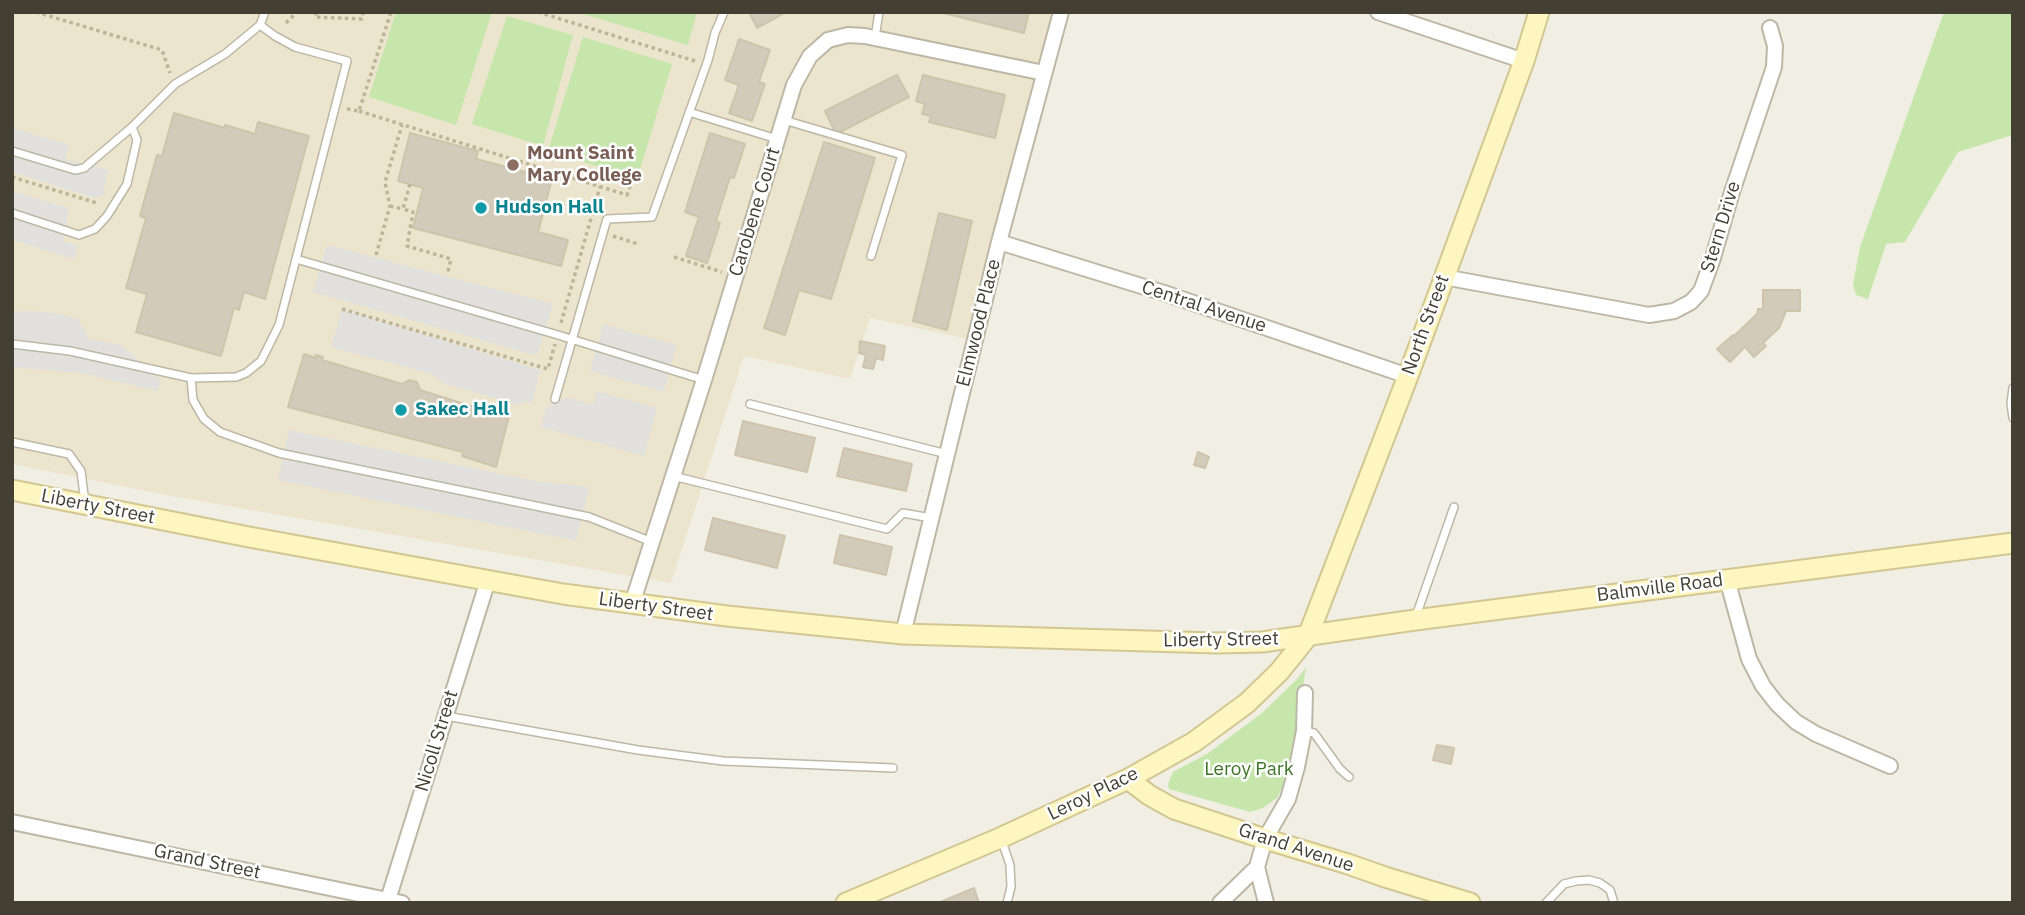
<!DOCTYPE html>
<style>
body{margin:0}
#map{position:relative;width:2025px;height:915px;overflow:hidden;background:#f1efe3;font-family:"IBM Plex Sans",sans-serif}
canvas{display:block}
.frame{position:absolute;inset:0;border:14px solid #433f33;pointer-events:none}
</style>
<div id="map">
<canvas width="2025" height="915"></canvas>
<div class="frame"></div>
</div>
<script>
const c = document.querySelector('canvas').getContext('2d');
c.lineJoin = 'round';
function fill(path, color) { c.fillStyle = color; c.fill(path, 'evenodd'); }
const shape = rows => new Path2D(rows.map(r => 'M' + r).join(''));
function strokePath(path, color, width, dash) { c.strokeStyle = color; c.lineWidth = width; c.lineCap = dash ? 'butt' : 'round'; c.setLineDash(dash || []); c.stroke(path); }
function label(font, color, halo, rows, align = 'center') {
  c.font = font + ' "IBM Plex Sans",sans-serif'; c.lineWidth = 5; c.setLineDash([]); c.textBaseline = 'middle'; c.strokeStyle = halo; c.fillStyle = color; for (const [text, x, y, turn = 0] of rows) {
    c.save(); c.translate(x, y); c.rotate((+turn || 0) * Math.PI / 180); c.textAlign = isNaN(turn) ? turn : align; if (halo) c.strokeText(text, 0, 0); c.fillText(text, 0, 0); c.restore();
  }
}
const education = shape([
 [12,12,1054,12,968,339,870,318,850,379,744,356,671,583,171,496,12,464]
]);
const green = shape([
 [396,12,492,12,456,125,369,97],
 [576,12,697,12,688,45],
 [1944,12,2008,12,2013,14,2013,135,1958,152,1905,242,1886,244,1868,299,1856,295,1853,284,1860,247],
 [507,16,573,35,543,146,472,124],
 [583,37,672,64,637,179,548,151],
 [1306,667,1295,740,1286,780,1277,798,1263,808,1250,812,1169,789,1168,784,1173,772,1207,754,1262,713,1297,679]
]);
const parking = shape([
 [12,128,70,145,65,159,108,170,103,195,95,198,12,172],
 [12,191,69,208,63,241,78,246,74,259,12,240],
 [327,245,553,304,537,356,313,292],
 [342,309,540,370,532,403,526,401,519,405,443,383,432,374,331,347],
 [12,311,50,312,78,319,89,339,121,345,161,380,157,391,82,373,12,367],
 [603,324,676,345,664,392,590,371],
 [597,391,657,408,644,456,541,427,546,408,566,397,593,405],
 [289,430,535,481,590,487,576,541,278,480]
]);
const building = shape([
 [749,12,786,12,757,28,749,12],
 [939,12,1029,12,1024,33,939,12],
 [739,39,770,50,759,82,765,84,752,121,729,113,739,85,725,80,739,39],
 [897,75,909,97,836,134,825,111,897,75],
 [923,75,1005,95,995,138,929,122,931,116,922,114,925,104,916,101,923,75],
 [174,113,225,128,225,125,255,134,258,122,309,136,265,299,244,292,239,310,234,308,221,356,136,332,147,294,126,288,146,218,140,216,157,155,162,156,174,113],
 [410,133,478,151,476,159,552,179,538,232,568,240,561,266,413,228,423,188,398,181,410,133],
 [710,133,745,144,734,178,730,177,716,221,720,223,707,263,686,256,699,217,685,212,710,133],
 [824,142,875,158,831,299,799,290,785,335,764,328,824,142],
 [939,213,972,221,947,330,913,321,939,213],
 [1763,290,1800,290,1800,311,1786,311,1779,328,1763,343,1766,346,1754,357,1745,347,1730,362,1717,349,1733,335,1734,336,1757,314,1758,309,1763,309,1763,290],
 [860,341,885,346,883,360,876,358,873,369,863,367,866,355,859,353,860,341],
 [304,354,316,358,316,355,323,357,322,360,402,384,409,380,417,382,420,390,477,408,478,404,510,412,496,467,462,456,463,452,288,407,304,354],
 [743,421,815,438,807,472,735,455,743,421],
 [844,448,912,464,906,491,837,476,844,448],
 [1198,452,1209,457,1205,468,1194,465,1198,452],
 [713,518,785,536,777,568,705,550,713,518],
 [840,535,892,547,886,575,834,563,840,535],
 [1437,745,1454,748,1451,764,1433,760,1437,745],
 [974,888,979,903,938,903,974,888]
]);
const path = shape([
 [36,12,162,50,170,73],
 [316,12,315,17,362,19,363,12],
 [538,12,695,61],
 [286,23,297,12],
 [347,109,359,111,391,12],
 [359,111,627,195,632,180],
 [12,177,97,203],
 [410,184,403,209,413,212,407,246,451,259,447,275],
 [390,206,403,209],
 [613,236,638,244],
 [376,255,390,206,385,182,402,125],
 [674,257,722,272],
 [342,309,548,369,555,344],
 [561,323,600,187]
]);
const lane = shape([
 [875,38,879,12],
 [689,112,777,139],
 [784,120,902,155,871,256],
 [12,151,75,170,84,168,132,127,175,84,225,54,260,25,265,12],
 [12,213,79,235,95,229,107,216,127,184,137,140,132,127],
 [296,259,558,335,704,380],
 [12,344,70,351,191,378,236,377,246,373,261,361,279,325,347,61,295,47,275,36,260,25],
 [191,378,193,400,204,419,220,432,279,453,589,517,652,542],
 [2013,388,2011,403,2013,418],
 [555,399,607,219,652,217,708,60,715,33,724,12],
 [750,404,947,454],
 [12,442,69,454,81,471,85,503],
 [673,476,887,529,903,513,931,518],
 [1415,619,1454,507],
 [446,716,638,750,723,761,893,768],
 [1304,731,1314,733,1340,769,1349,777],
 [1001,838,1010,865,1011,887,1007,903],
 [1546,903,1564,884,1576,881,1589,880,1600,883,1610,890,1614,903]
]);
const street = shape([
 [1378,12,1524,61],
 [999,242,1164,293,1408,376],
 [1444,277,1649,315,1674,311,1691,302,1701,291,1712,261,1732,192,1774,67,1775,46,1770,28],
 [1727,579,1749,659,1763,686,1777,704,1796,722,1816,734,1890,766],
 [632,604,704,380,794,85,810,56,828,40,848,35,865,36,1044,73],
 [903,634,999,242,1061,12],
 [12,822,402,903],
 [1257,867,1266,903],
 [387,903,488,580],
 [1220,903,1257,867,1265,839,1288,799,1297,767,1304,731,1305,693]
]);
const secondary = shape([
 [12,490,249,537,563,594,727,616,903,634,1217,643,1262,642,1415,620,2013,543],
 [1128,779,1149,795,1174,809,1265,839,1348,864,1385,877,1470,903],
 [846,903,1000,838,1128,779,1194,742,1247,703,1279,672,1308,636,1408,376,1524,61,1539,12]
]);
const markers = [
 [513,165,7,"#8d6e63"],
 [481,208,7,"#0f9aa8"],
 [401,410,7,"#0f9aa8"]
];
const educationNames = [
 ["Mount Saint",527,154],
 ["Mary College",527,176]
];
const cultureNames = [
 ["Hudson Hall",495,208],
 ["Sakec Hall",415,410]
];
const streetNames = [
 ["Carobene Court",755,212,-73],
 ["Stern Drive",1721,227,-73],
 ["Central Avenue",1204,307,18],
 ["Elmwood Place",979,323,-76],
 ["North Street",1426,325,-70],
 ["Liberty Street",98,507,11],
 ["Balmville Road",1660,588,-7],
 ["Liberty Street",656,607,8],
 ["Liberty Street",1221,640,-1],
 ["Nicoll Street",437,741,-73],
 ["Leroy Place",1093,794,-26],
 ["Grand Avenue",1296,848,18],
 ["Grand Street",207,862,12]
];
const parkNames = [
 ["Leroy Park",1249,770]
];
fill(education, '#ebe5cd');
fill(green, '#c6e6ab');
fill(parking, '#e2e0dc');
fill(building, '#d3cbb9');
strokePath(building, '#cdc4ac', 2);
strokePath(lane, '#bdb7a6', 10);
strokePath(street, '#bdb7a6', 18);
strokePath(secondary, '#d2c793', 23);
strokePath(path, '#beb597', 3.5, [3.5, 3.5]);
strokePath(lane, '#fff', 7);
strokePath(street, '#fff', 14);
strokePath(secondary, '#fef6c1', 19);
for (const [x, y, r, color] of markers) { const dot = new Path2D(); dot.arc(x, y, r, 0, 2 * Math.PI); c.fillStyle = color; c.fill(dot); strokePath(dot, '#fff', 2.5); }
label('bold 19px', '#785e54', '#fff', educationNames, 'left');
label('bold 19px', '#0d838f', '#fff', cultureNames, 'left');
label('19px', '#433f33', '#fff', streetNames);
label('19px', '#3d7428', '#fff', parkNames);
</script>
